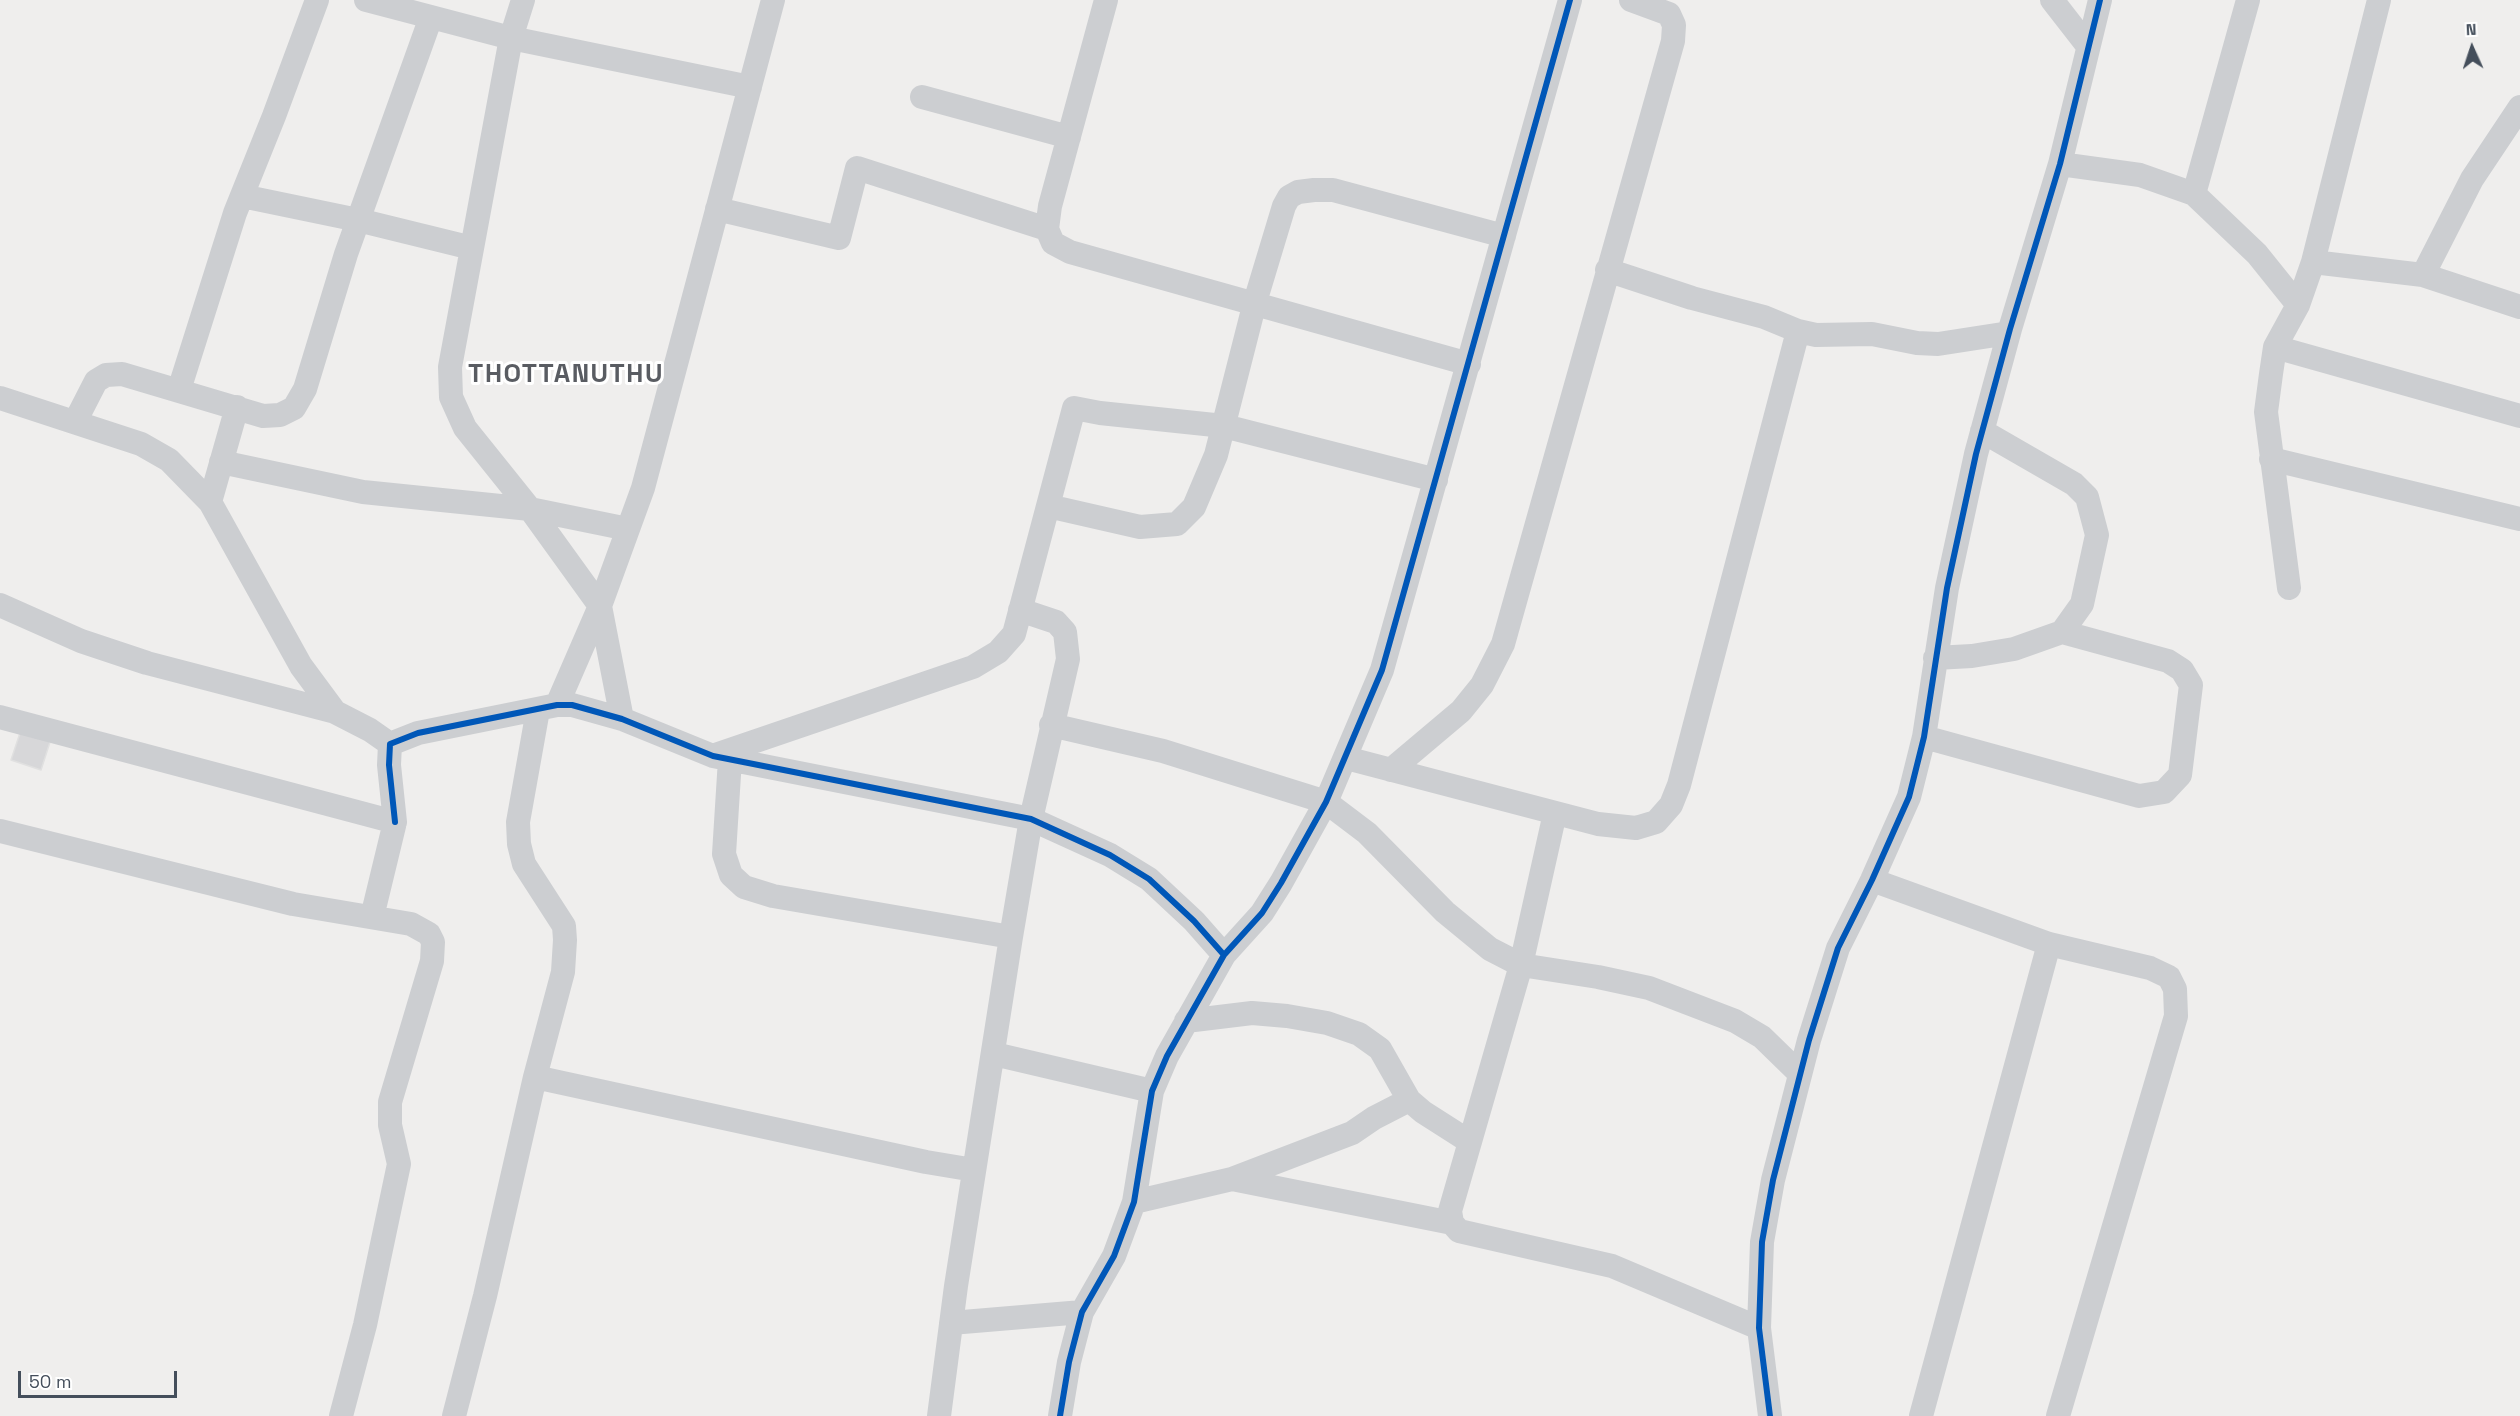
<!DOCTYPE html>
<style>
body{margin:0}
#map{position:relative;width:2520px;height:1416px;overflow:hidden;background:#efeeed;font-family:"Space Grotesk",sans-serif}
canvas{display:block}
.north{position:absolute;left:2442px;top:18px;width:60px;height:60px;-webkit-text-stroke:4px #fff;paint-order:stroke;rotate:357deg;font-size:16px;font-weight:700;line-height:24px;text-align:center;color:#444e5b}
.north::after{content:'';display:block;margin:auto;width:21px;height:27px;background:#444e5b;clip-path:polygon(50% 0,100% 100%,50% 72%,0 100%)}
.scale{position:absolute;left:18px;top:1371px;width:159px;height:27px;box-sizing:border-box;border:3px solid #444e5b;border-top:0;padding-left:8px;font-size:18px;line-height:21px;white-space:nowrap;color:#444e5b;-webkit-text-stroke:4px #fff;paint-order:stroke}
</style>
<div id="map">
<canvas width="2520" height="1416"></canvas>
<div class="north">N</div>
<div class="scale">50 m</div>
</div>
<script>
const c = document.querySelector('canvas').getContext('2d');
c.lineJoin = 'round';
function fill(path, color) { c.fillStyle = color; c.fill(path, 'evenodd'); }
const shape = rows => new Path2D(rows.map(r => 'M' + r).join(''));
function strokePath(path, color, width, dash) { c.strokeStyle = color; c.lineWidth = width; c.lineCap = dash ? 'butt' : 'round'; c.setLineDash(dash || []); c.stroke(path); }
function label(font, color, halo, rows, align = 'center') {
  c.font = font + ' "Space Grotesk",sans-serif'; c.lineWidth = 6; c.setLineDash([]); c.textBaseline = 'middle'; c.strokeStyle = halo; c.fillStyle = color; for (const [text, x, y, turn = 0] of rows) {
    c.save(); c.translate(x, y); c.rotate((+turn || 0) * Math.PI / 180); c.textAlign = isNaN(turn) ? turn : align; if (halo) c.strokeText(text, 0, 0); c.fillText(text, 0, 0); c.restore();
  }
}
const building = shape([
 [22,727,52,736,41,770,11,760,22,727]
]);
const minor = shape([
 [366,0,511,38,750,87],
 [523,0,511,38,450,367,451,397,465,428,530,509,600,606,622,719],
 [1106,0,1050,206,1047,229,1053,243,1070,252,1469,364],
 [2052,0,2087,45],
 [922,97,1069,137],
 [2060,164,2140,175,2194,194,2257,254,2298,305],
 [2194,194,2248,0],
 [242,196,358,220,472,248],
 [717,209,839,238,857,168,1047,229],
 [2313,262,2423,275,2520,307],
 [1607,270,1692,298,1764,317,1798,331,1816,335,1872,334,1917,343,1938,344,2009,333],
 [2423,275,2472,179,2520,107],
 [2275,347,2520,416],
 [179,390,235,213,274,116,317,0],
 [0,398,141,444,169,460,210,502,301,666,335,712,370,730,390,744],
 [75,422,96,381,106,375,122,374,263,416,280,415,294,408,305,389,346,254,431,17],
 [2271,459,2520,519],
 [221,462,363,492,530,509,628,529],
 [210,502,237,407],
 [1048,506,1140,527,1177,524,1194,507,1216,455,1255,302,1284,206,1289,197,1298,192,1314,190,1333,190,1504,236],
 [2289,588,2266,412,2271,374,2275,347,2298,305,2313,262,2379,0],
 [0,605,81,641,147,663,335,712],
 [1935,658,1972,656,2014,649,2062,632,2082,604,2097,535,2087,497,2074,484,1982,431],
 [557,705,600,606,643,488,773,0],
 [0,717,395,822,372,917],
 [1051,725,1163,751,1326,802,1367,833,1445,912,1490,949,1521,965,1598,977,1649,988,1735,1021,1762,1037,1800,1074],
 [1924,737,2139,796,2164,792,2180,775,2191,685,2182,670,2168,661,2062,632],
 [715,755,973,667,998,652,1014,634,1074,408,1100,413,1224,426,1436,480],
 [1346,758,1598,824,1636,828,1656,822,1671,805,1679,785,1798,331],
 [730,759,724,854,731,875,744,887,773,896,1011,937],
 [1391,770,1461,711,1482,685,1503,644,1673,41,1674,25,1669,14,1631,0],
 [1555,813,1521,965,1450,1211,1452,1223,1459,1231,1612,1266,1759,1328],
 [395,822,389,765,390,744,418,733,557,705,572,705,622,719,713,756,1031,819,1110,855,1149,879,1194,921,1224,955],
 [0,831,293,904,411,924,429,934,433,942,432,961,390,1102,390,1125,399,1164,365,1325,341,1416],
 [1872,880,2049,944,2150,968,2169,977,2175,989,2176,1016,2058,1416],
 [1186,1021,1252,1013,1287,1016,1327,1023,1359,1034,1380,1049,1409,1100,1423,1112,1470,1142],
 [994,1054,1152,1091],
 [535,1077,926,1162,974,1170],
 [1232,1179,1452,1223],
 [1134,1202,1232,1179,1352,1133,1374,1118,1409,1100],
 [951,1323,1082,1312],
 [454,1416,485,1296,535,1077,563,972,565,940,564,926,524,864,519,844,518,822,538,710],
 [939,1416,956,1286,1011,937,1031,819,1068,659,1065,632,1056,622,1020,610],
 [1060,1416,1069,1362,1082,1312,1114,1256,1134,1202,1152,1091,1167,1056,1224,955,1262,913,1281,883,1326,802,1382,670,1570,0],
 [1770,1416,1759,1328,1762,1242,1773,1180,1809,1040,1838,948,1872,880,1909,797,1924,737,1947,588,1976,454,2010,329,2060,164,2100,0],
 [1921,1416,2049,944]
]);
const cycleway = shape([
 [395,822,389,765,390,744,418,733,557,705,572,705,622,719,713,756,1031,819,1110,855,1149,879,1194,921,1224,955],
 [1060,1416,1069,1362,1082,1312,1114,1256,1134,1202,1152,1091,1167,1056,1224,955,1262,913,1281,883,1326,802,1382,670,1570,0],
 [1770,1416,1759,1328,1762,1242,1773,1180,1809,1040,1838,948,1872,880,1909,797,1924,737,1947,588,1976,454,2010,329,2060,164,2100,0]
]);
const districtNames = [
 ["THOTTANUTHU",566,375]
];
fill(building, '#d7d7d9');
strokePath(building, '#e0e0e0', 1.5);
strokePath(minor, '#ccced1', 24);
strokePath(cycleway, '#0057b8', 6);
c.letterSpacing = '1.5px';
label('bold 26px', '#595c62', '#fff', districtNames);
c.letterSpacing = '0px';
</script>
